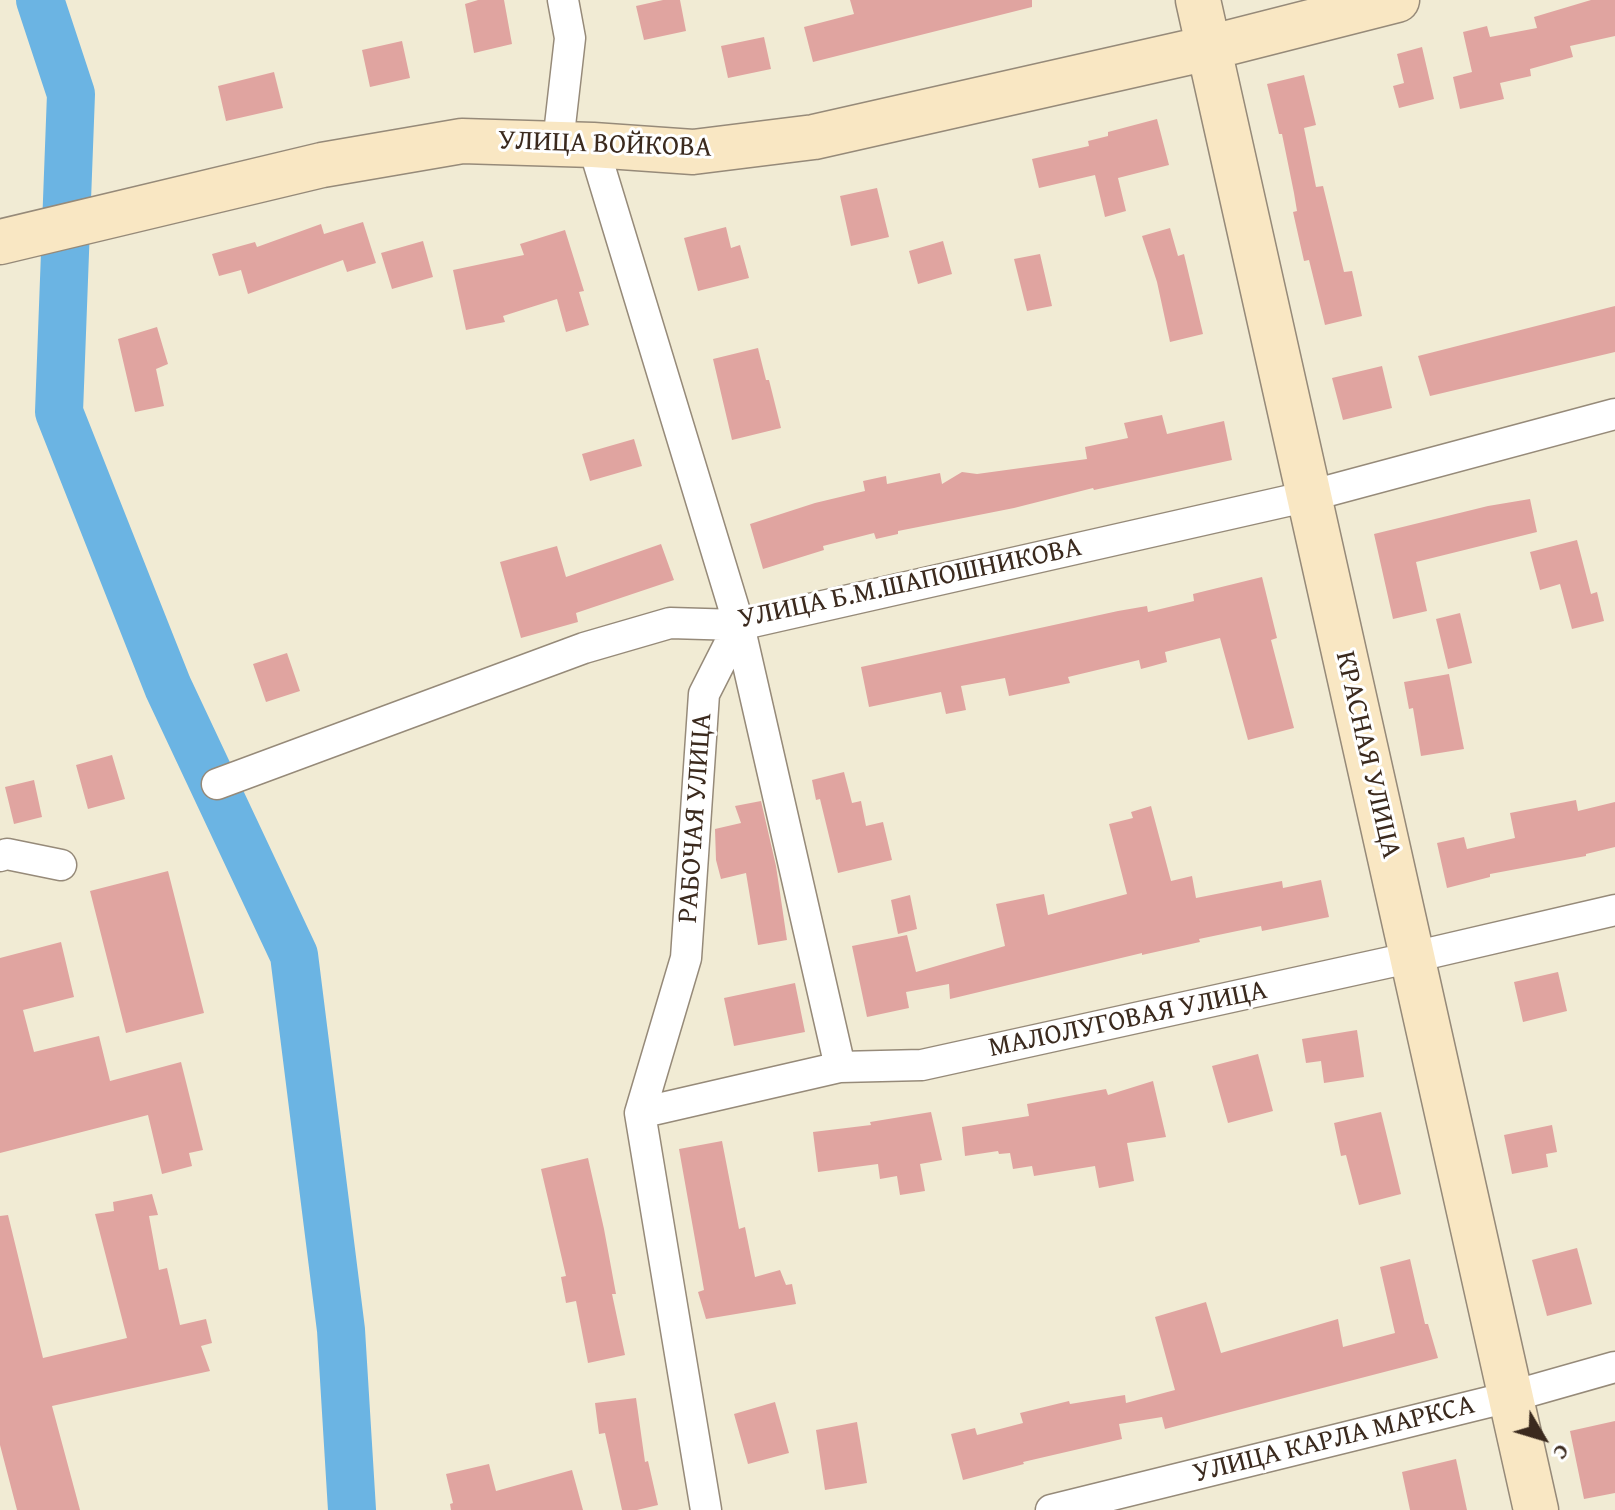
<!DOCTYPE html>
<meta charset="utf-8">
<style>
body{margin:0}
#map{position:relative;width:1615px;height:1510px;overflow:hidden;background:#f1ebd4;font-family:"Gentium Book Plus",serif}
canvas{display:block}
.north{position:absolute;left:1503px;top:1398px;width:80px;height:80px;-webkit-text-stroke:6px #fff;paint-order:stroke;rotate:128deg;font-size:22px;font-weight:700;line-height:32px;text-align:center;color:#3b2a1e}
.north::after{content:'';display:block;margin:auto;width:28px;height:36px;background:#3b2a1e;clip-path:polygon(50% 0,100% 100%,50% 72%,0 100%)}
</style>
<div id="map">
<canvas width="1615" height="1510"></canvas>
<div class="north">С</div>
</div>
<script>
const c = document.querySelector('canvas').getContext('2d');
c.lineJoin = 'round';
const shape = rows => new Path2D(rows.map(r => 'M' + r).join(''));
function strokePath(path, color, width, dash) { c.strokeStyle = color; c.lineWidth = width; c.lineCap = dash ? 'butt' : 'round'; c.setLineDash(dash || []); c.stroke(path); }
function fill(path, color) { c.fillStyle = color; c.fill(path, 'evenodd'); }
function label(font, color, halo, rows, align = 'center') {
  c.font = font + ' "Gentium Book Plus",serif'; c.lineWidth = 6; c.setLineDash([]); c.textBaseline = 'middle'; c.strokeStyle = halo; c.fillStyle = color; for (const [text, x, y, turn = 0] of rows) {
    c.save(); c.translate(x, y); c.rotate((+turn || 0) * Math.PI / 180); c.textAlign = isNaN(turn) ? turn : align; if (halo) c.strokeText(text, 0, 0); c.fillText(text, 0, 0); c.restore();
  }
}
const river = shape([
 [40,0,71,94,59,412,168,687,294,955,341,1330,352,1510]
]);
const building = shape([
 [478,0,504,0,512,44,474,53,465,4],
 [663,0,680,0,686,31,644,40,636,6],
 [850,0,1032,0,1032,7,813,62,804,27,854,14],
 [1591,0,1615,0,1615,36,1570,46,1573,57,1530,69,1531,76,1500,83,1504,99,1460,109,1453,77,1472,72,1463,32,1487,26,1490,37,1537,28,1534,17],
 [764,37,771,69,728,78,721,46],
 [402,41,410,78,370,87,362,50],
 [1422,47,1434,99,1399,108,1393,86,1404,83,1397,54],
 [274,72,283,108,226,121,218,86],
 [1304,75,1316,125,1304,128,1316,187,1323,186,1344,272,1352,271,1362,316,1325,325,1309,260,1304,261,1293,212,1297,211,1294,193,1282,134,1279,134,1267,84],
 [1157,119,1169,165,1118,178,1126,211,1105,217,1095,175,1039,188,1032,159,1089,146,1088,141,1108,136,1108,132],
 [877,188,889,237,851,246,840,196],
 [363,222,376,263,347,272,343,260,248,294,241,270,219,276,212,254,255,242,257,247,321,224,324,234],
 [726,227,731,248,740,245,749,278,698,291,684,238],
 [1170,228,1178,256,1184,254,1203,334,1170,342,1157,282,1142,236],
 [565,230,584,291,579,292,589,325,566,332,557,299,503,316,505,322,466,330,453,270,524,255,520,244],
 [423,241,433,277,392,289,381,253],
 [943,241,952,274,918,284,909,251],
 [1040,254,1052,306,1027,311,1014,259],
 [1615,306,1615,352,1430,396,1418,356],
 [157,327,168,364,156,369,164,406,135,412,118,339],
 [758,348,766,380,769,380,781,428,732,440,713,359],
 [1382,366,1392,408,1343,420,1332,378],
 [1162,415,1167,434,1224,421,1232,460,1094,490,1093,488,1014,508,898,531,898,534,876,539,874,533,823,546,824,550,763,569,750,524,815,503,865,491,863,481,886,476,887,484,940,473,942,484,962,472,977,474,1087,459,1085,447,1128,438,1124,423],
 [634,439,642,466,590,481,582,454],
 [1530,499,1537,532,1416,562,1427,611,1393,619,1374,534,1488,506],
 [1577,540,1591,594,1597,592,1604,621,1572,629,1560,584,1540,590,1530,552],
 [661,544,674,580,576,613,578,622,521,638,500,562,557,546,566,577],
 [1262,577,1277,638,1271,640,1294,728,1248,740,1220,638,1165,652,1167,662,1141,669,1139,660,1068,677,1070,683,1009,696,1005,678,961,686,966,710,946,714,941,692,869,707,861,667,1118,611,1147,606,1148,612,1194,601,1193,594],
 [1460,613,1472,663,1448,669,1436,619],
 [287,653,300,691,266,702,253,664],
 [1449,674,1464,749,1421,756,1413,708,1409,709,1404,682],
 [112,755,125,799,88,809,76,765],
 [844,772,852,803,861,801,866,826,883,822,892,860,838,873,820,799,816,800,812,780],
 [34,780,42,817,14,824,5,787],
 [1576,800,1578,811,1615,802,1615,847,1586,854,1586,856,1490,874,1490,877,1447,888,1437,843,1464,837,1467,849,1515,838,1510,813],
 [761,801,776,866,787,940,758,945,746,873,721,879,716,860,715,829,741,823,735,806],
 [1151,806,1171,881,1192,876,1196,898,1282,881,1283,888,1321,880,1329,917,1262,931,1261,926,1199,939,1200,942,1142,955,1142,953,950,999,949,984,906,992,909,1008,867,1017,852,946,907,935,916,972,1005,946,996,904,1044,894,1048,915,1127,894,1109,824,1133,818,1131,812],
 [168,871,204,1013,126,1033,90,891],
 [910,895,917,929,898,934,891,900],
 [61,942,74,997,23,1010,34,1052,99,1036,110,1081,181,1062,203,1150,189,1153,192,1166,162,1174,148,1115,0,1153,0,958],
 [1558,972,1567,1011,1523,1022,1514,982],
 [795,983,805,1032,734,1046,724,998],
 [1357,1030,1364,1077,1324,1083,1321,1061,1306,1063,1302,1039],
 [1258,1054,1273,1111,1228,1123,1212,1066],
 [1153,1081,1166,1137,1127,1143,1134,1181,1099,1188,1095,1166,1034,1176,1032,1166,1013,1169,1010,1153,999,1154,998,1151,965,1156,962,1127,1029,1116,1027,1104,1106,1089,1108,1095],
 [931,1112,942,1160,920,1164,925,1191,900,1195,897,1176,880,1179,878,1164,818,1172,813,1132,871,1125,870,1122],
 [1381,1112,1401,1194,1359,1205,1346,1155,1341,1156,1334,1123],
 [1552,1125,1557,1152,1546,1154,1548,1167,1512,1174,1504,1135],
 [722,1141,739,1229,745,1227,755,1277,780,1270,786,1285,792,1284,796,1304,706,1319,698,1292,704,1290,679,1149],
 [588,1158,604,1229,616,1294,612,1294,625,1355,588,1363,576,1301,566,1303,561,1277,566,1276,541,1169],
 [152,1194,158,1215,149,1216,159,1270,167,1268,180,1325,206,1319,212,1343,201,1346,210,1371,52,1406,80,1510,17,1510,0,1445,0,1216,8,1215,43,1358,127,1338,95,1214,114,1211,113,1202],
 [1577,1248,1592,1304,1547,1316,1532,1260],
 [1410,1259,1425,1324,1428,1324,1438,1358,1165,1429,1162,1417,1119,1424,1122,1439,1023,1462,1024,1464,963,1480,951,1434,975,1428,977,1435,1023,1423,1020,1413,1069,1401,1070,1404,1125,1395,1126,1403,1175,1390,1155,1317,1206,1302,1221,1353,1338,1319,1343,1347,1395,1333,1380,1267],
 [636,1398,645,1462,648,1461,658,1505,637,1510,622,1510,605,1433,599,1434,595,1403],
 [775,1402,789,1453,748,1464,734,1414],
 [1615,1421,1615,1493,1584,1499,1570,1431],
 [857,1422,867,1483,825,1490,816,1430],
 [1456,1459,1467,1510,1410,1510,1402,1472],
 [489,1464,496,1491,572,1470,583,1510,451,1510,450,1504,453,1503,446,1474]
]);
const street = shape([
 [558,143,570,38,563,0],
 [593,145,739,625,704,694,686,958,640,1113,706,1510],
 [739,625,840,1067],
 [217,784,584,648,670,623,739,625,1309,496,1615,414],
 [0,856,7,854,61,865],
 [640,1113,840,1067,922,1065,1413,957,1615,910],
 [1051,1510,1509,1397,1615,1367]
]);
const secondary = shape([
 [1198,0,1536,1510],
 [0,242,322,165,462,141,593,145,693,152,814,137,1208,48,1397,0]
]);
const streetNames = [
 ["УЛИЦА ВОЙКОВА",605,145,2],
 ["УЛИЦА Б.М.ШАПОШНИКОВА",910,584,-12],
 ["КРАСНАЯ УЛИЦА",1367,755,77],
 ["РАБОЧАЯ УЛИЦА",696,818,-86],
 ["МАЛОЛУГОВАЯ УЛИЦА",1128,1020,-12],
 ["УЛИЦА КАРЛА МАРКСА",1334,1440,-14]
];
strokePath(river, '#6bb4e3', 48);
fill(building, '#e0a4a0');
strokePath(street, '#968a79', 33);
strokePath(secondary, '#968a79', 47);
strokePath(street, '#fff', 30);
strokePath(secondary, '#f9e7c3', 44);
label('28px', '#3b2a1e', '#fff', streetNames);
</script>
